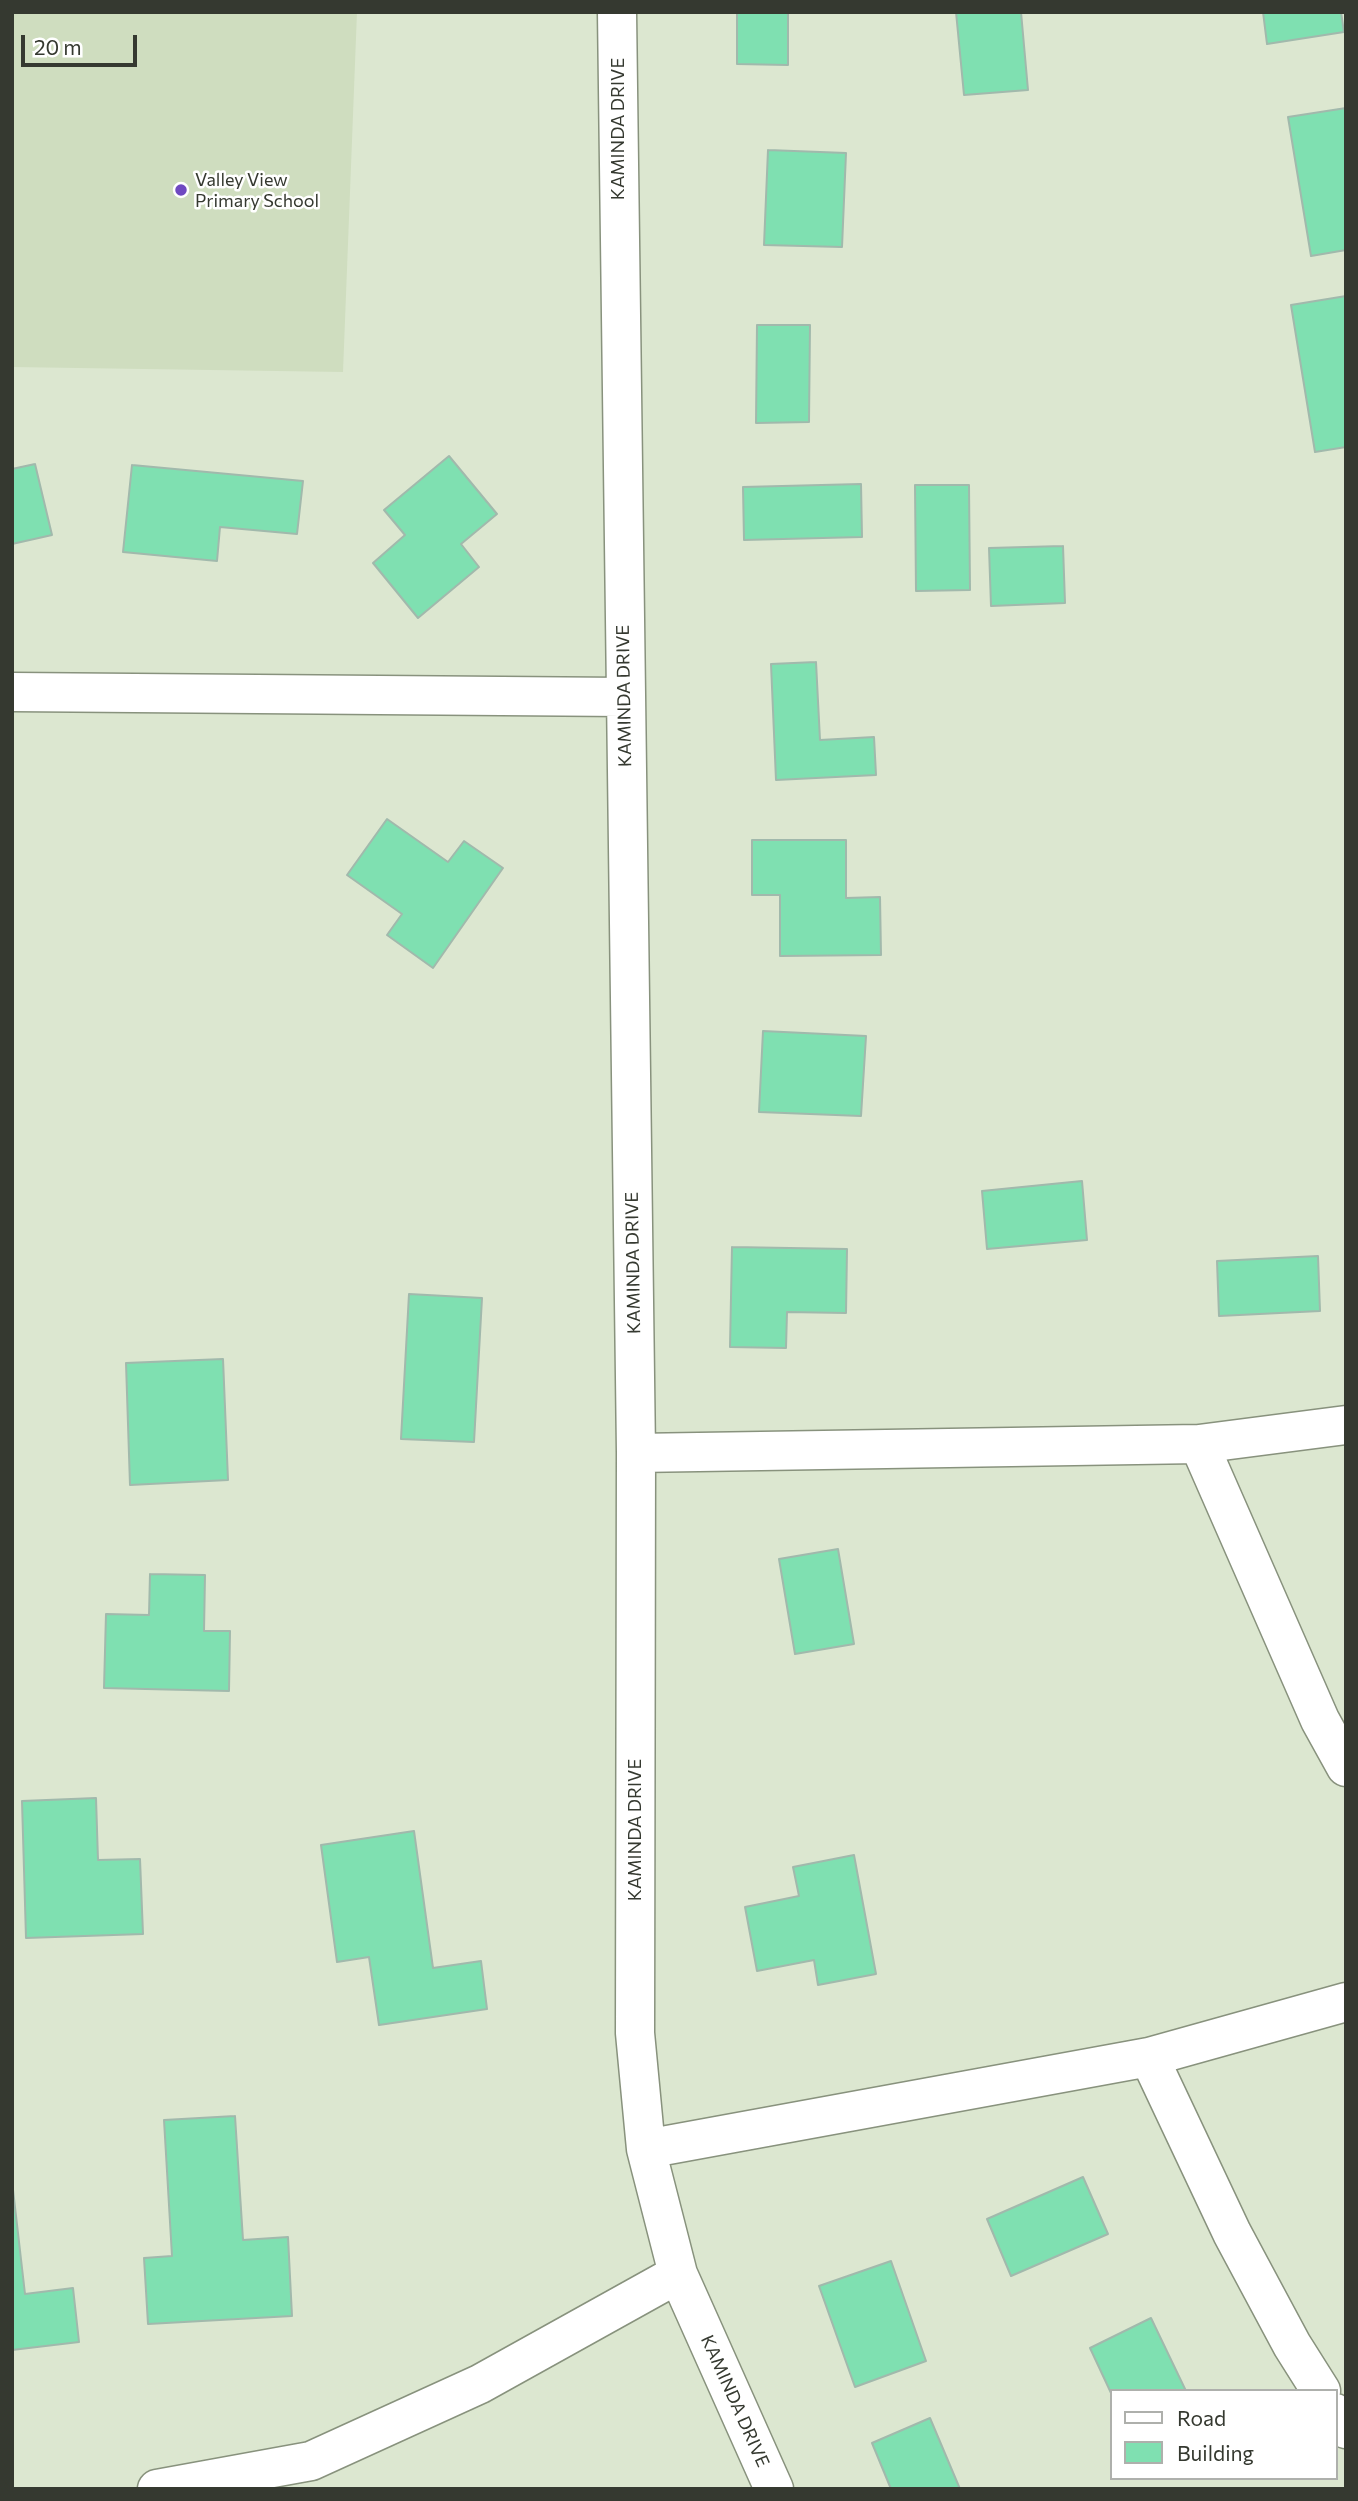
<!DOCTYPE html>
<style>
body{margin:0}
#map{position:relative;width:1358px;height:2501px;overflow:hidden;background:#dce7d0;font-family:Commissioner,sans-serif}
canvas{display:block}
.frame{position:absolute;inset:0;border:14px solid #353930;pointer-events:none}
.legend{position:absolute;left:1110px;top:2389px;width:228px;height:91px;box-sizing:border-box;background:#fff;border:2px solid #aeb0ac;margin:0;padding:9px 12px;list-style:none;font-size:21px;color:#353930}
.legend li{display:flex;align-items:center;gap:14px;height:35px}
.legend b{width:35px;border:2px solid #aeb0ac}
.scale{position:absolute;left:21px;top:35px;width:116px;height:32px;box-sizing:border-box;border:4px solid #353930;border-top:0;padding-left:9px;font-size:21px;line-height:24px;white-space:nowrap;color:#353930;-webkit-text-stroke:5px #fff;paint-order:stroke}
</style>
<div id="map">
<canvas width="1358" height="2501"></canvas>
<div class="frame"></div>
<ul class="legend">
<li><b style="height:9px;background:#fff"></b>Road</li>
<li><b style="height:19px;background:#7fe0b1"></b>Building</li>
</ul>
<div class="scale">20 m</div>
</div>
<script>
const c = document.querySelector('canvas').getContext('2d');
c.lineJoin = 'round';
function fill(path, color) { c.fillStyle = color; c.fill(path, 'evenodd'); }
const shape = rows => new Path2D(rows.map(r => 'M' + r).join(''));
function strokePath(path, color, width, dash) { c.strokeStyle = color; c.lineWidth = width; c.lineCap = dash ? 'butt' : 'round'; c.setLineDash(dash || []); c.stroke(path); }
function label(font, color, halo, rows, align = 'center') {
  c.font = font + ' Commissioner,sans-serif'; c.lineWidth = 5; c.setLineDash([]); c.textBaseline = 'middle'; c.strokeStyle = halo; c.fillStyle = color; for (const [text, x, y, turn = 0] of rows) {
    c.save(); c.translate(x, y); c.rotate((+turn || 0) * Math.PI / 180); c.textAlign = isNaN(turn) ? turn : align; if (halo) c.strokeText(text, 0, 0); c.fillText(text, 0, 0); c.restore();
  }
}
const built = shape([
 [12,12,357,12,343,372,12,367]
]);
const building = shape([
 [737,12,788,12,788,65,737,64,737,12],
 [956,12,1021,12,1028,90,964,95,956,12],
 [1263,12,1341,12,1344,32,1267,44,1263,12],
 [1346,108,1346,250,1311,256,1288,117,1346,108],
 [768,150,846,153,842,247,764,245,768,150],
 [1346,296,1346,447,1315,452,1291,305,1346,296],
 [757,325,810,325,809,422,756,423,757,325],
 [449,456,497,514,461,544,479,567,418,618,373,563,405,535,384,510,449,456],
 [35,464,52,535,12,544,12,469,35,464],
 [132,465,303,481,297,534,220,527,217,561,123,552,132,465],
 [861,484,862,537,744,540,743,487,861,484],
 [915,485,969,485,970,590,916,591,915,485],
 [1063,546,1065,603,991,606,989,548,1063,546],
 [816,662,820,740,874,737,876,775,776,780,771,664,816,662],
 [387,819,448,862,464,841,503,868,433,968,387,935,402,914,347,875,387,819],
 [752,840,846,840,846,898,880,897,881,955,780,956,780,895,752,895,752,840],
 [763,1031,866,1036,861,1116,759,1112,763,1031],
 [1082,1181,1087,1240,987,1249,982,1191,1082,1181],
 [732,1247,847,1249,846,1313,787,1312,786,1348,730,1347,732,1247],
 [1318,1256,1320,1311,1219,1316,1217,1261,1318,1256],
 [409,1294,482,1298,474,1442,401,1439,409,1294],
 [223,1359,228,1480,130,1485,126,1363,223,1359],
 [838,1549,854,1644,795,1654,779,1559,838,1549],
 [150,1574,205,1575,204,1631,230,1631,229,1691,104,1688,106,1614,149,1615,150,1574],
 [96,1798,98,1860,140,1859,143,1934,26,1938,22,1801,96,1798],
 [414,1831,433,1968,481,1961,487,2009,379,2025,369,1957,337,1962,321,1845,414,1831],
 [854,1855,876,1974,818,1985,814,1960,757,1971,745,1907,799,1896,793,1867,854,1855],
 [235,2116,243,2240,288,2237,292,2316,148,2324,144,2258,172,2256,164,2120,235,2116],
 [1083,2177,1108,2234,1011,2276,987,2219,1083,2177],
 [12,2181,25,2294,73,2288,79,2342,12,2350,12,2181],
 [891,2261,926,2361,855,2387,819,2286,891,2261],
 [1151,2318,1186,2391,1111,2393,1090,2348,1151,2318],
 [930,2418,960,2489,891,2489,872,2443,930,2418]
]);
const minor = shape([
 [617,12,636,1453,635,2033,646,2149,678,2274,774,2489],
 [12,692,624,697],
 [1199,1444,1320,1720,1346,1767],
 [636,1453,1199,1444,1346,1425],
 [1149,2057,1346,2002],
 [646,2149,1149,2057,1232,2233,1292,2345,1321,2391],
 [1335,2413,1346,2429],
 [157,2489,311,2461,480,2384,678,2274]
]);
const markers = [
 [181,190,7,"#6f49c1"]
];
const streetNames = [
 ["KAMINDA DRIVE",618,129,-90],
 ["KAMINDA DRIVE",624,696,-91],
 ["KAMINDA DRIVE",633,1263,-91],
 ["KAMINDA DRIVE",635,1830,-90],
 ["KAMINDA DRIVE",735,2401,66]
];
const poiNames = [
 ["Valley View",195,180],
 ["Primary School",195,201]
];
fill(built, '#cfddbf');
fill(building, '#7fe0b1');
strokePath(building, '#a1b9ac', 2);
strokePath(minor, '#88927d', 41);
strokePath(minor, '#fff', 38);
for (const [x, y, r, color] of markers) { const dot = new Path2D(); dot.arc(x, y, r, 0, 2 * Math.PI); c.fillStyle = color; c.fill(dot); strokePath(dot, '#fff', 2.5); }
label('18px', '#353930', '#fff', streetNames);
label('18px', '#353930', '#fff', poiNames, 'left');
</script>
